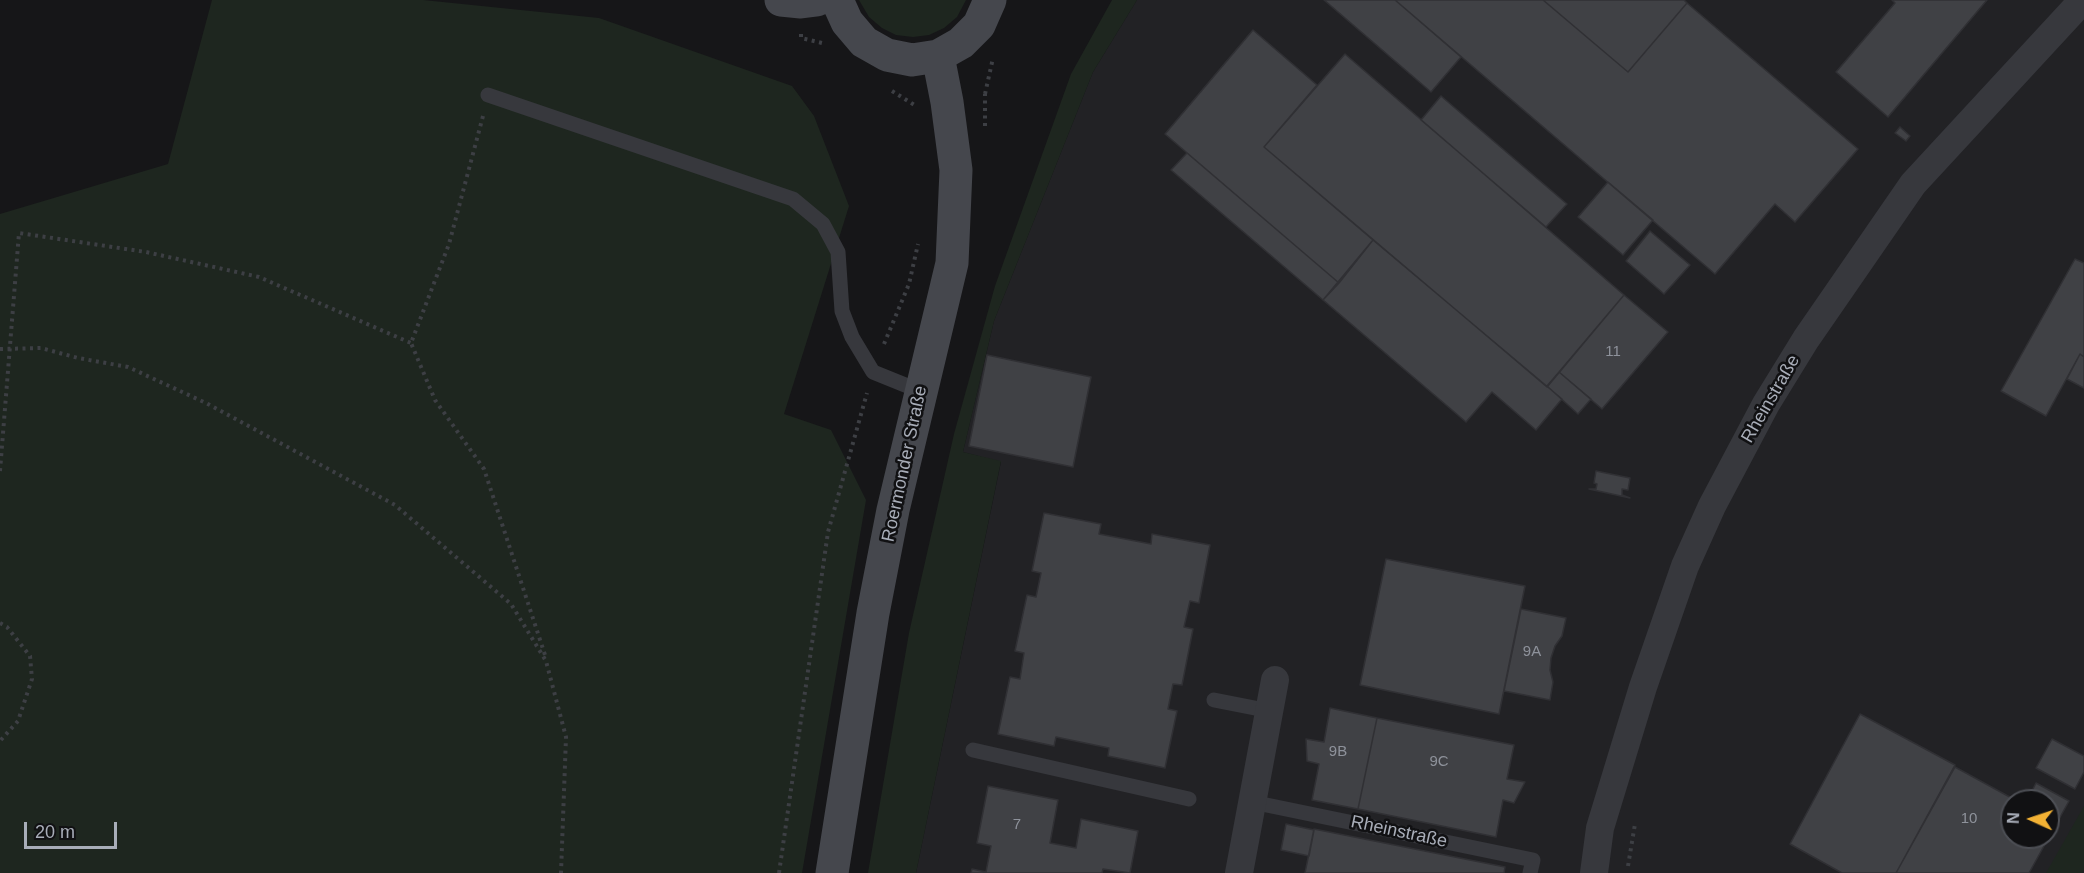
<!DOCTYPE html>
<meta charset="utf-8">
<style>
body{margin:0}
#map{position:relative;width:2084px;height:873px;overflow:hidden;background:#161618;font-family:Helvetica,sans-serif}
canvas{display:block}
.north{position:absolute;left:2000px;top:789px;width:60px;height:60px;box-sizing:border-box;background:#111113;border:2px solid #4d4f55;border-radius:50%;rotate:273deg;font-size:16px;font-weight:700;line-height:24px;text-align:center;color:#a8adb8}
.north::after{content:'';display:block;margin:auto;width:21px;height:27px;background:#f2b134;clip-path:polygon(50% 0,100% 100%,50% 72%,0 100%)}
.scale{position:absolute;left:24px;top:822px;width:93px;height:27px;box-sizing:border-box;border:3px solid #a8adb8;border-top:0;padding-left:8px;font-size:18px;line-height:21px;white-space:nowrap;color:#a8adb8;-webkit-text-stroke:4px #111113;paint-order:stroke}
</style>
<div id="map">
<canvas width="2084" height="873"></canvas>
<div class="north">N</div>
<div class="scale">20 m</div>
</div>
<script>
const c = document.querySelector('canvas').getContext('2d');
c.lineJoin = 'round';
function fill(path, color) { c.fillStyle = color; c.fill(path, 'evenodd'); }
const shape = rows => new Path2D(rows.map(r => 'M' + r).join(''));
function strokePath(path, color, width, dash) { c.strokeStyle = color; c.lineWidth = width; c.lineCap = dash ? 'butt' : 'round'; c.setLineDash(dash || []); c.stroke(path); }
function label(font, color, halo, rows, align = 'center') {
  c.font = font + ' Helvetica,sans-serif'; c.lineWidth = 5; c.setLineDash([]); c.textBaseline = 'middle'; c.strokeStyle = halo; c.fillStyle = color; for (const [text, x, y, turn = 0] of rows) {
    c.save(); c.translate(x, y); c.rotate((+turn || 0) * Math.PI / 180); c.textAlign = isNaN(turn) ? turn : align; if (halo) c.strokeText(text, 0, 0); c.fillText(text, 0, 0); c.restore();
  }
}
const built = shape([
 [1137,0,2084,0,2084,873,916,873,1001,462,963,452,994,321,1093,72],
 [2012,801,2048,801,2048,837,2012,837]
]);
const green = shape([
 [212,0,423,0,599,18,792,86,814,116,849,206,784,414,831,430,866,500,802,873,0,873,0,214,168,164],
 [859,0,966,0,957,17,944,28,929,35,913,37,896,35,882,28,869,17],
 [1112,0,1137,0,1093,72,994,321,963,452,1001,461,916,873,868,873,909,633,954,434,995,286,1071,74],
 [2084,806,2084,870,2082,873,2046,873]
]);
const building = shape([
 [1324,0,1395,0,1461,57,1431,92,1324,0],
 [1395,0,1543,0,1628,72,1687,3,1858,149,1795,222,1775,204,1715,274,1395,0],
 [1543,0,1684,0,1687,3,1628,72,1543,0],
 [1892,0,1987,0,1888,117,1836,72,1895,3,1892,0],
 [1253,30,1317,85,1264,147,1373,240,1339,283,1165,134,1253,30],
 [1345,54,1624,295,1547,387,1264,147,1345,54],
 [1441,96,1567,204,1546,227,1421,120,1441,96],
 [1900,127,1910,136,1906,141,1895,133,1900,127],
 [1187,153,1339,283,1323,300,1171,170,1187,153],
 [1608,182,1653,220,1623,255,1578,217,1608,182],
 [1650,231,1690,265,1664,294,1626,261,1650,231],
 [1373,240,1562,399,1536,430,1492,392,1466,422,1323,300,1373,240],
 [2075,259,2084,263,2084,357,2080,354,2046,416,2001,391,2075,259],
 [1624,295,1668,332,1602,409,1559,372,1624,295],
 [2080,354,2084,357,2084,388,2067,379,2080,354],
 [987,355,1091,377,1073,467,969,446,987,355],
 [1559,372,1591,399,1578,414,1547,386,1559,372],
 [1596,471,1630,478,1628,490,1622,489,1622,495,1630,498,1589,489,1596,489,1597,484,1594,483,1596,471],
 [1044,513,1101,524,1099,534,1151,544,1152,534,1210,545,1199,603,1190,601,1184,627,1193,629,1182,685,1173,684,1168,709,1177,711,1165,768,1108,756,1109,748,1056,737,1054,746,998,734,1010,677,1020,679,1024,653,1015,651,1027,595,1036,597,1041,573,1032,571,1044,513],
 [1386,559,1525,586,1499,714,1360,685,1386,559],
 [1521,609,1566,618,1562,636,1555,646,1551,658,1550,670,1553,682,1550,700,1504,691,1521,609],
 [1330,708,1377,718,1358,809,1312,800,1319,764,1307,761,1306,739,1324,742,1330,708],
 [1860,714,1955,765,1896,873,1842,873,1790,844,1860,714],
 [1377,718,1514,745,1507,779,1525,782,1514,803,1503,800,1496,837,1358,809,1377,718],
 [2052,739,2084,756,2084,772,2075,789,2036,768,2052,739],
 [1955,767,2017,801,2012,801,2012,837,2048,837,2048,801,2027,801,2036,783,2069,801,2029,873,1896,873,1955,767],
 [988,786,1058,800,1050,843,1076,848,1081,819,1138,831,1130,873,1103,869,1102,873,971,873,972,869,986,872,991,846,977,843,988,786],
 [1286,824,1314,830,1309,856,1281,850,1286,824],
 [1314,829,1505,867,1504,873,1305,873,1314,829]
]);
const path = shape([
 [801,34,801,38,822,43],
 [892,91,916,106],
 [985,94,993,58],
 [483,116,449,244,411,343,435,400,484,469,545,655],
 [985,126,985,94],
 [884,344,909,284,918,244],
 [0,349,41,348,78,358,128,367,206,403,395,505,511,604,546,661,566,737,561,873],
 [0,471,19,233,146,252,259,277,411,343],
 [0,623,7,627,30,656,32,679,18,721,0,741],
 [1628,866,1635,824],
 [779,873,828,532,867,393]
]);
const service = shape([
 [488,95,793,199,823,224,838,252,842,311,852,337,873,372,920,391],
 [1214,700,1270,711],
 [973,750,1189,799],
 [1252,802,1533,860,1530,873]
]);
const minor = shape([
 [1239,873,1275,680],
 [1594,873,1600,828,1643,687,1685,566,1712,506,1766,404,1806,339,1913,184,2083,0]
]);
const secondary = shape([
 [781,0,801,2,817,0],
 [837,0,847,22,864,42,887,55,912,60,938,56,961,43,979,25,990,0],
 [832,873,873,613,893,510,952,263,956,170,947,102,938,56]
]);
const numberNames = [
 ["11",1613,352],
 ["9A",1532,652],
 ["9B",1338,752],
 ["9C",1439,762],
 ["10",1969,819],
 ["7",1017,825]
];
const streetNames = [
 ["Rheinstraße",1771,399,-60],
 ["Roermonder Straße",905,464,-78],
 ["Rheinstraße",1399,832,12]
];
fill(built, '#222225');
fill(green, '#1e261f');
fill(building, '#404145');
strokePath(building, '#303034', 1.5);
strokePath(path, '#3d3f44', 4, [3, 4.5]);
strokePath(service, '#37383d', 15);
strokePath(minor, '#37383d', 28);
strokePath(secondary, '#45474d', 33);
label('15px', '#8e929b', null, numberNames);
label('18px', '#a8adb8', '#111113', streetNames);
</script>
